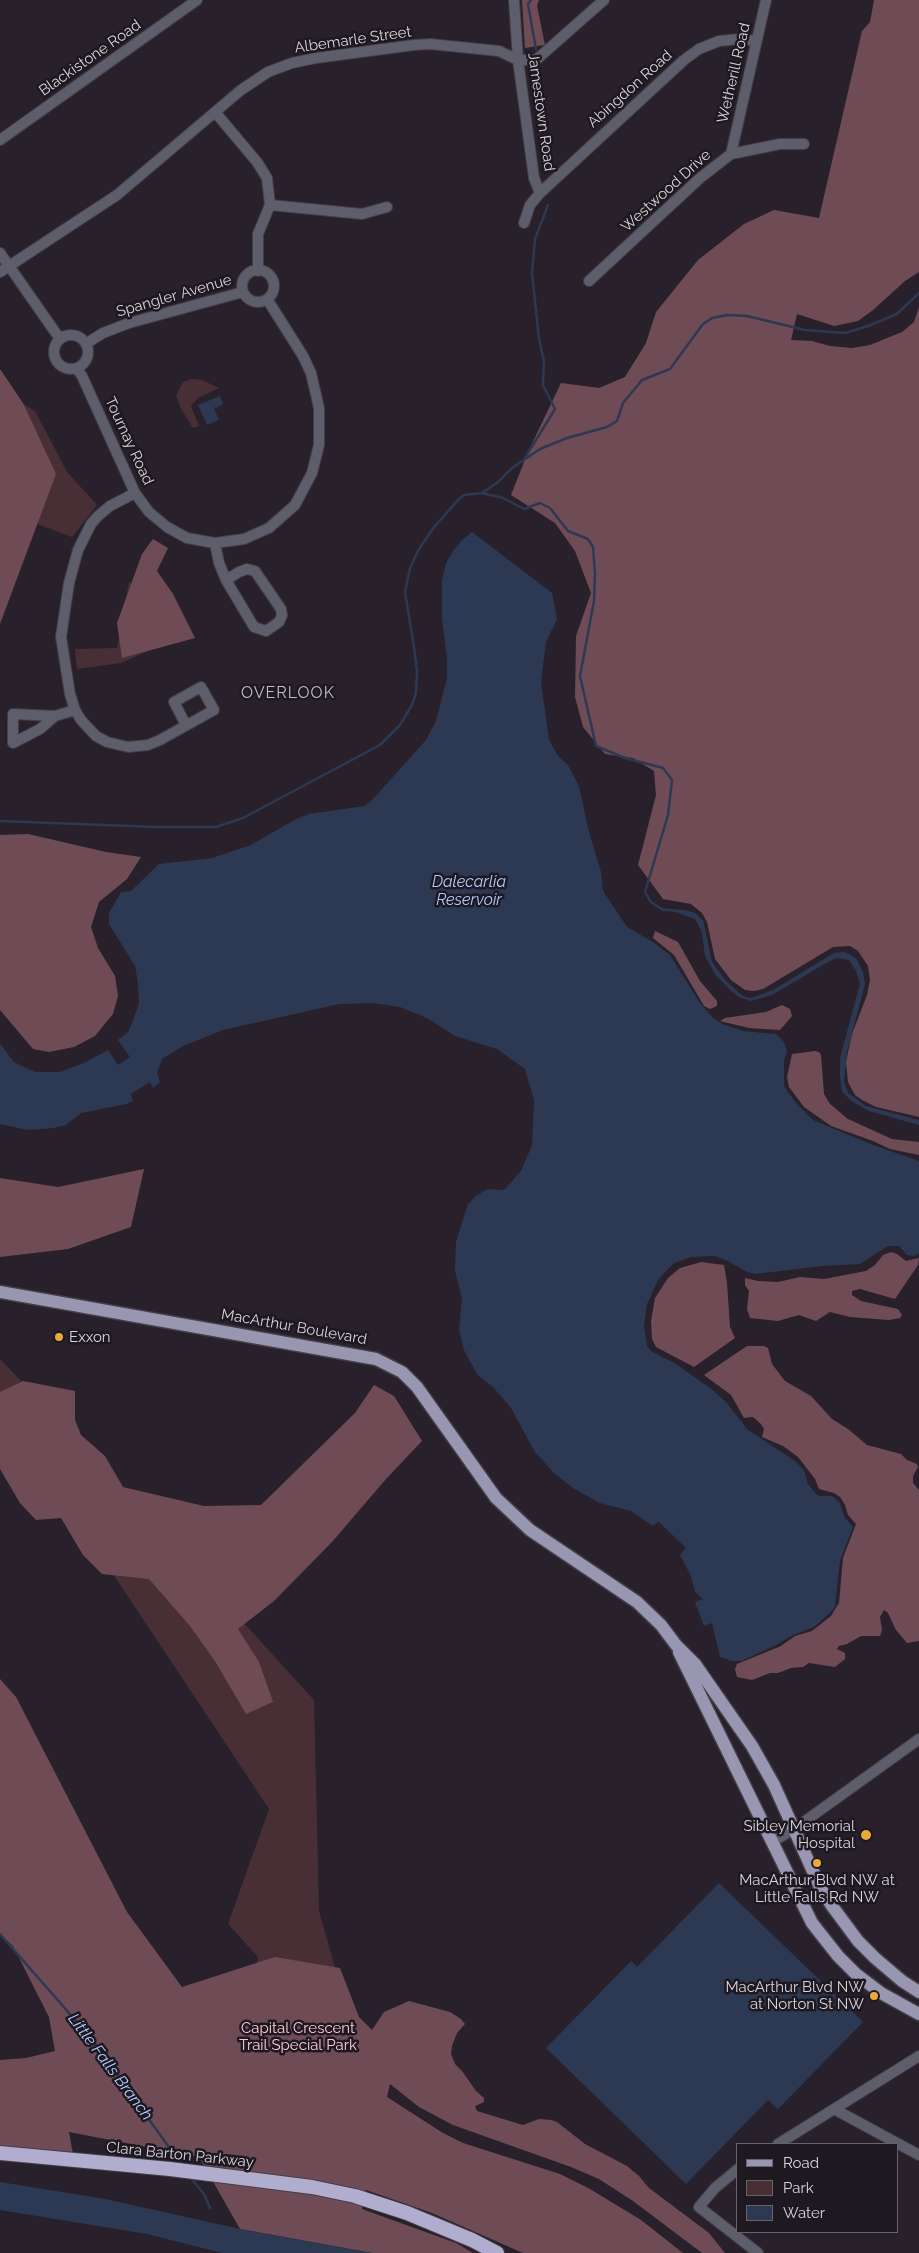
<!DOCTYPE html>
<style>
body{margin:0}
#map{position:relative;width:919px;height:2253px;overflow:hidden;background:#28212b;font-family:Raleway,sans-serif}
canvas{display:block}
.legend{position:absolute;left:736px;top:2143px;width:162px;height:90px;box-sizing:border-box;background:#1e1821;border:1px solid #68636b;margin:0;padding:6px 9px;list-style:none;font-size:15px;color:#d8d4db}
.legend li{display:flex;align-items:center;gap:10px;height:25px}
.legend b{width:25px;border:1px solid #68636b}
</style>
<div id="map">
<canvas width="919" height="2253"></canvas>
<ul class="legend">
<li><b style="height:6px;background:#9996b2"></b>Road</li>
<li><b style="height:14px;background:#482f35"></b>Park</li>
<li><b style="height:14px;background:#2d3953"></b>Water</li>
</ul>
</div>
<script>
const c = document.querySelector('canvas').getContext('2d');
c.lineJoin = 'round';
function fill(path, color) { c.fillStyle = color; c.fill(path, 'evenodd'); }
const shape = rows => new Path2D(rows.map(r => 'M' + r).join(''));
function strokePath(path, color, width, dash) { c.strokeStyle = color; c.lineWidth = width; c.lineCap = dash ? 'butt' : 'round'; c.setLineDash(dash || []); c.stroke(path); }
function label(font, color, halo, rows, align = 'center') {
  c.font = font + ' Raleway,sans-serif'; c.lineWidth = 5; c.setLineDash([]); c.textBaseline = 'middle'; c.strokeStyle = halo; c.fillStyle = color; for (const [text, x, y, turn = 0] of rows) {
    c.save(); c.translate(x, y); c.rotate((+turn || 0) * Math.PI / 180); c.textAlign = isNaN(turn) ? turn : align; if (halo) c.strokeText(text, 0, 0); c.fillText(text, 0, 0); c.restore();
  }
}
const green = shape([
 [0,370,14,399,35,411,67,472,97,505,72,537,32,522,0,595],
 [192,379,202,380,219,388,198,398,191,406,199,426,193,428,181,409,176,395,183,382],
 [129,582,142,589,146,652,121,663,77,669,75,649,117,648],
 [0,1359,70,1432,314,1700,319,1911,348,2014,237,2071,258,1957,228,1924,269,1809,54,1485,0,1424]
]);
const forest = shape([
 [522,0,539,0,537,6,545,45,525,48],
 [874,0,919,0,919,272,905,281,873,310,858,321,834,326,797,314,791,340,812,341,830,346,852,348,870,345,902,332,914,322,919,307,919,1117,876,1107,862,1100,855,1095,848,1082,846,1062,852,1034,867,995,870,980,868,966,858,951,850,946,833,947,763,989,754,991,745,990,731,980,715,959,707,922,702,913,691,904,663,899,638,865,656,795,654,771,633,758,605,754,583,727,575,697,576,636,591,593,575,551,555,523,511,495,528,452,561,383,599,388,625,377,646,343,656,312,698,260,744,224,774,210,819,218,862,31,870,22],
 [0,369,23,403,56,474,0,624],
 [153,539,168,548,157,571,173,594,195,638,122,658,117,623,142,554],
 [28,834,106,852,141,857,127,879,99,902,91,927,98,948,115,976,118,996,113,1014,95,1036,74,1047,49,1052,33,1049,0,1010,0,835],
 [655,931,678,942,700,981,717,1001,717,1006,710,1009,704,1006,674,955,653,938],
 [782,1005,790,1009,792,1016,780,1030,749,1028,720,1021,725,1018,766,1012],
 [815,1051,819,1052,821,1055,824,1094,830,1104,848,1119,892,1139,919,1142,919,1155,890,1149,873,1141,831,1126,804,1107,789,1087,787,1077,792,1054],
 [144,1169,131,1227,68,1249,0,1257,0,1178,58,1187],
 [891,1252,897,1254,906,1261,919,1258,918,1265,895,1299,860,1289,852,1291,852,1295,861,1301,898,1309,902,1315,900,1318,889,1320,850,1317,830,1312,816,1321,799,1315,778,1321,750,1318,747,1309,749,1291,745,1285,745,1278,758,1281,778,1282,800,1277,824,1279,866,1271,875,1265,883,1255],
 [701,1262,724,1265,727,1283,730,1327,735,1338,694,1367,656,1347,652,1339,651,1321,655,1298,668,1278,680,1268],
 [747,1346,764,1346,768,1348,772,1364,785,1381,811,1396,832,1419,848,1429,867,1445,901,1454,907,1460,917,1464,918,1467,913,1476,913,1483,919,1490,919,1641,907,1643,896,1630,888,1613,884,1610,880,1617,882,1630,880,1636,861,1636,847,1644,839,1646,837,1649,845,1653,845,1659,835,1667,809,1663,803,1667,791,1668,778,1673,770,1673,752,1680,737,1677,735,1669,737,1664,781,1646,795,1636,812,1631,831,1616,839,1603,843,1558,856,1524,848,1515,845,1505,840,1497,834,1493,819,1489,815,1479,798,1457,783,1446,762,1437,764,1429,761,1424,753,1417,744,1418,731,1395,704,1375],
 [23,1381,75,1391,75,1420,81,1435,105,1456,123,1487,204,1506,261,1505,355,1413,374,1385,394,1396,422,1441,386,1479,332,1542,274,1601,238,1629,259,1662,273,1702,246,1714,215,1661,190,1626,149,1579,102,1574,83,1555,61,1518,36,1520,20,1503,0,1469,0,1392],
 [0,1679,16,1697,127,1912,182,1987,275,1957,340,1968,359,2017,372,2030,384,2012,409,2001,450,2012,461,2019,465,2024,457,2033,452,2046,451,2054,455,2064,462,2071,476,2091,484,2098,484,2102,475,2106,477,2111,523,2125,539,2119,551,2120,557,2122,585,2144,627,2166,639,2176,649,2188,709,2233,725,2253,702,2253,633,2201,599,2179,571,2167,453,2125,419,2107,390,2084,387,2097,443,2133,463,2143,560,2174,590,2189,641,2220,683,2253,523,2253,432,2213,366,2190,362,2209,456,2243,473,2253,372,2253,240,2229,199,2157,69,2132,74,2160,0,2153,0,2060,26,2058,55,2051,49,2017,13,1946,0,1934]
]);
const water = shape([
 [220,396,223,404,214,409,219,420,207,425,198,405],
 [472,532,552,593,557,619,546,642,541,682,549,740,558,756,568,765,579,786,588,828,601,872,603,891,627,927,653,942,670,955,700,1003,713,1018,722,1024,743,1031,776,1034,784,1042,787,1052,784,1061,784,1086,795,1102,813,1120,873,1145,919,1161,919,1253,914,1256,907,1255,899,1246,888,1246,860,1264,823,1266,755,1274,747,1272,726,1260,714,1256,691,1257,674,1263,666,1271,658,1280,647,1304,644,1326,647,1346,651,1351,676,1364,710,1388,726,1402,747,1429,795,1461,804,1470,808,1484,815,1493,819,1496,832,1496,840,1503,845,1518,853,1527,840,1561,835,1606,833,1610,814,1627,793,1635,776,1645,742,1661,732,1661,720,1657,712,1623,704,1626,695,1602,703,1599,695,1592,691,1576,680,1555,686,1548,658,1521,653,1526,631,1511,600,1503,573,1488,554,1473,535,1452,511,1408,494,1388,477,1374,464,1350,459,1330,462,1298,455,1271,456,1242,468,1204,477,1195,488,1189,504,1190,521,1171,532,1145,534,1100,525,1069,497,1049,455,1036,427,1018,400,1007,373,1003,339,1004,223,1030,183,1046,162,1059,157,1073,160,1082,153,1088,150,1082,137,1090,131,1094,133,1101,126,1104,81,1113,66,1125,53,1128,28,1130,0,1124,0,1044,14,1062,35,1072,59,1072,84,1063,108,1050,118,1065,130,1057,118,1040,128,1032,133,1021,139,1003,138,983,135,966,109,924,109,913,121,892,131,891,159,864,212,858,251,845,296,819,309,814,365,806,374,798,426,740,436,721,447,678,447,660,442,618,442,580,446,563,453,551,462,540],
 [660,908,684,910,695,913,703,920,712,962,726,981,743,996,751,998,773,990,834,953,845,952,856,958,863,972,865,984,847,1052,844,1082,848,1093,866,1106,919,1120,919,1125,869,1111,850,1100,842,1091,840,1077,840,1058,860,984,856,971,849,960,837,958,828,962,772,995,751,1001,739,997,730,990,715,974,705,956,702,932,695,919,675,912,663,911],
 [719,1883,863,2022,778,2109,768,2100,686,2184,546,2048,631,1961,637,1967],
 [0,2182,105,2199,240,2229,372,2253,222,2253,147,2234,0,2210]
]);
const stream = shape([
 [531,0,528,4,536,49],
 [538,78,538,127,547,170],
 [525,458,555,409,543,385,544,361,539,339,532,273,535,239,548,205],
 [482,493,503,498,524,509,540,503,550,508,568,531,588,539,593,547,595,574,594,601,580,676,596,746,625,758,663,768,672,780,668,815,645,892,651,902,663,910],
 [0,821,156,827,216,827,243,818,380,745,400,725,412,705,416,693,417,671,414,647,405,592,410,568,419,549,434,527,459,499,464,495,482,493,498,482,512,468,540,449,567,438,607,427,617,421,623,403,642,380,670,369,703,324,712,318,727,315,747,316,805,330,845,333,868,326,897,314,919,293],
 [0,1934,90,2037,181,2164],
 [190,2177,204,2194,210,2208]
]);
const minor = shape([
 [514,0,518,60,534,178,540,193],
 [215,112,257,162,267,178,270,205,258,234,258,271],
 [0,140,197,0],
 [731,154,766,0],
 [270,205,362,214,387,207],
 [524,223,530,205,540,193,684,60,699,49,719,41,739,39,756,41],
 [0,253,60,339],
 '242 286a16 16 0 1 1 32 0a16 16 0 1 1-32 0Z',
 [0,272,117,195,241,90,268,72,292,63,316,58,414,45,430,44,499,51,518,60,536,60,604,0],
 [589,281,700,178,731,154,780,144,804,144],
 '54 352a17 17 0 1 1 34 0a17 17 0 1 1-34 0Z',
 [87,343,103,333,129,323,243,292],
 [77,369,82,376,135,493,149,512,167,527,187,538,215,543,244,539,269,528,295,505,312,473,319,445,319,408,311,373,303,356,267,299],
 [135,493,110,506,98,516,91,524,78,550,69,583,61,637,70,694,75,710,81,720,96,736,107,742,128,747,148,745,160,740,214,710,201,687,174,702,186,725],
 [215,543,219,563,226,580,254,627,266,631,279,622,282,615,281,609,255,571,247,569,239,572,226,580],
 [55,716,40,729,13,743,13,714,55,716,75,710],
 [772,1842,794,1829,919,1739],
 [834,2109,919,2155],
 [778,2144,919,2056],
 [738,2169,715,2188,699,2207,758,2253]
]);
const major = shape([
 [0,1292,376,1359,402,1372,417,1387,496,1498,530,1530,637,1602,661,1625,676,1645,695,1664,752,1746,774,1785,821,1889,832,1906,858,1941,875,1958,902,1981,919,1992],
 [679,1652,812,1923,838,1956,856,1974,881,1993,919,2014]
]);
const highway = shape([
 [0,2153,170,2169,312,2187,355,2196,407,2213,472,2240,497,2253]
]);
const markers = [
 [59,1337,5,"#eaaa39"],
 [866,1835,6,"#eaaa39"],
 [817,1863,5,"#eaaa39"],
 [874,1996,5,"#eaaa39"]
];
const streetNames = [
 ["Albemarle Street",353,40,-8],
 ["Blackistone Road",90,58,-35],
 ["Wetherill Road",734,73,-77],
 ["Abingdon Road",630,89,-42],
 ["Jamestown Road",541,112,82],
 ["Westwood Drive",666,191,-42],
 ["Spangler Avenue",174,296,-16],
 ["Tournay Road",129,441,65],
 ["MacArthur Boulevard",294,1327,10],
 ["Clara Barton Parkway",180,2155,6]
];
const poiNames = [
 ["Exxon",69,1337,"left"],
 ["Sibley Memorial",855,1826],
 ["Hospital",855,1843],
 ["MacArthur Blvd NW at",817,1880,"center"],
 ["Little Falls Rd NW",817,1897,"center"],
 ["MacArthur Blvd NW",864,1987],
 ["at Norton St NW",864,2004]
];
const parkNames = [
 ["Capital Crescent",298,2028],
 ["Trail Special Park",298,2045]
];
const neighbourhoodNames = [
 ["OVERLOOK",288,693]
];
const waterNames = [
 ["Dalecarlia",469,882],
 ["Reservoir",469,900],
 ["Little Falls Branch",110,2067,53]
];
fill(green, '#482f35');
fill(forest, '#6f4c55');
fill(water, '#2d3953');
strokePath(stream, '#2d3953', 2.5);
strokePath(minor, '#443e47', 12);
strokePath(major, '#443e47', 15);
strokePath(highway, '#443e47', 16);
strokePath(minor, '#5e5d6b', 10);
strokePath(major, '#9996b2', 12);
strokePath(highway, '#b0adcf', 14);
for (const [x, y, r, color] of markers) { const dot = new Path2D(); dot.arc(x, y, r, 0, 2 * Math.PI); c.fillStyle = color; c.fill(dot); strokePath(dot, '#1e1821', 2); }
label('15px', '#d8d4db', '#1e1821', streetNames);
label('15px', '#d8d4db', '#1e1821', poiNames, 'right');
label('15px', '#fdc8d4', '#1e1821', parkNames);
c.letterSpacing = '1px';
label('16px', '#c3bbc7', '#1e1821', neighbourhoodNames);
c.letterSpacing = '0px';
label('italic 16px', '#b0cafd', '#1e1821', waterNames);
</script>
